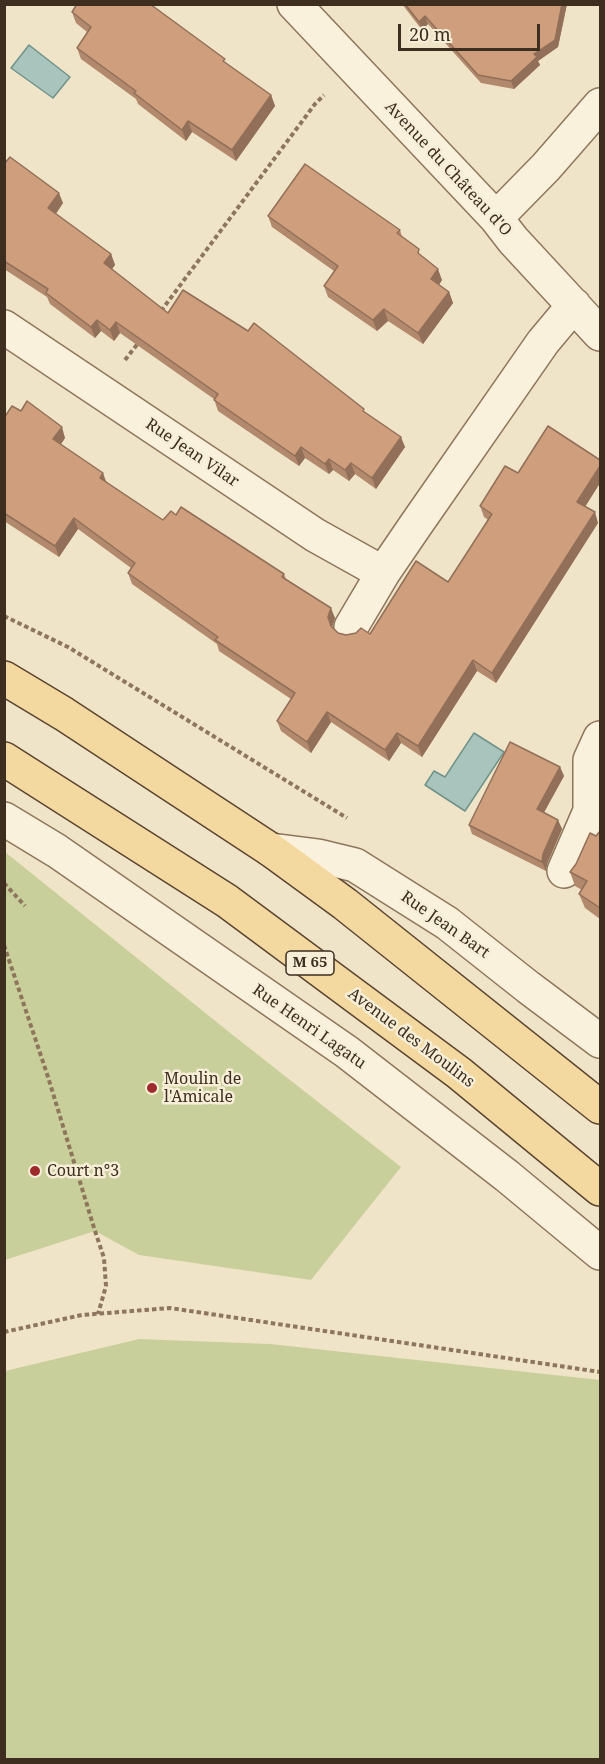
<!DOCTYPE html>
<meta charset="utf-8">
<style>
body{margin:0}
#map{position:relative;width:605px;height:1764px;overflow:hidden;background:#f0e4c8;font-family:"Noto Serif",serif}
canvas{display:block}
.frame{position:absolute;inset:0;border:6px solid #3d2e20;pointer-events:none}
.scale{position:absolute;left:398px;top:24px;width:142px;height:27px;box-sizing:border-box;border:3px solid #3d2e20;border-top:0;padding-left:8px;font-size:18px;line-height:21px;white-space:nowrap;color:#3d2e20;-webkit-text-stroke:4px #f7eed8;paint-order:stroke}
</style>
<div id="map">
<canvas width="605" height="1764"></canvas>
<div class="frame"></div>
<div class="scale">20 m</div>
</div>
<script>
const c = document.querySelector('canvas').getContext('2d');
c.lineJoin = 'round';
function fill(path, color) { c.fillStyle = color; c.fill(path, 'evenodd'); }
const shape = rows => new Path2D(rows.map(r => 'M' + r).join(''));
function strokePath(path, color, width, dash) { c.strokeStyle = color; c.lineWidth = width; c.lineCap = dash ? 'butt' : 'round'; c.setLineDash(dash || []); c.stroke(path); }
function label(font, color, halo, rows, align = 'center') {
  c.font = font + ' "Noto Serif",serif'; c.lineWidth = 5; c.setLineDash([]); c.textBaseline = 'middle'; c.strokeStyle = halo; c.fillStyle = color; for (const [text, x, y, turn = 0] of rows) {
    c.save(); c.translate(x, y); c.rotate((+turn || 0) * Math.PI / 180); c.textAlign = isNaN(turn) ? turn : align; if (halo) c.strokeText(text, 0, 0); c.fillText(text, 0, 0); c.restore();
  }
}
const green = shape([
 [5,852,234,1036,401,1167,311,1280,139,1255,95,1231,5,1260],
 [139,1339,270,1344,600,1380,600,1759,5,1759,5,1371]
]);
const water = shape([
 [29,45,70,77,53,98,11,68,29,45],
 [474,733,504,752,465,811,425,785,434,771,445,777,474,733]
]);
const path = shape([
 [161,311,315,104,324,95],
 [125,360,139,342],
 [4,616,68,647,347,818],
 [4,883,25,906],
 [4,945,48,1077,95,1231,104,1258,106,1286,98,1314],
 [4,1332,82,1315,170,1308,600,1372]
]);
const minor = shape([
 [294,4,496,218,513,240,600,334],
 [496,218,546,167,600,105],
 [4,327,315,535,383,573],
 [351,627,383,573,415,526,543,342,574,305],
 [4,819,57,851,347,1052,507,1176,600,1253],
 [271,850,318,856,355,865,447,923,528,987,600,1041],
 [564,871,590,811,590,760,600,738]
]);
const major = shape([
 [4,678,64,714,271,850,345,904,600,1107],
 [4,759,227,901,459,1073,600,1189]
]);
const wall = shape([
 [402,4,567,4,558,47,538,61,540,65,514,89,481,83,428,24,422,30],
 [72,12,226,63,271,95,275,106,236,161,192,132,186,141,138,104,136,99,81,59,77,48,87,32,76,23],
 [4,164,63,203,56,214,111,254,115,265,112,269,168,313,365,412,405,447,376,489,355,474,349,481,333,470,329,474,305,458,299,466,218,411,214,399,120,333,114,341,101,331,95,338,50,304,47,297,4,269],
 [268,216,400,230,402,237,422,257,442,280,439,285,449,292,453,303,423,344,388,321,377,331,328,297,324,286,334,271,272,227],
 [4,414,65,438,61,444,107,482,163,520,176,515,284,574,286,579,335,618,332,627,338,633,346,635,370,634,448,582,488,520,484,517,480,506,518,473,600,483,585,507,598,523,496,683,477,671,422,757,401,743,389,761,331,722,311,753,281,731,277,721,291,699,219,651,217,644,132,584,128,573,131,568,78,529,59,557,4,521],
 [560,767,564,776,544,812,558,820,562,829,547,864,546,871,472,834,469,825],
 [600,831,600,919,585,908,579,894,582,890,575,886,570,872]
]);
const shadedWall = shape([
 [562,4,567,4,558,47,538,61,540,65,514,89,511,81,534,54],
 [425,16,428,24,422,30,419,22],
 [271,95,275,106,236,161,232,150],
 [188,121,192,132,186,141,182,130],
 [59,193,63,203,52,219,48,208],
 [111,254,115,265,108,274,104,263],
 [438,269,442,280,435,290,431,279],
 [449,292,453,303,423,344,418,333],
 [384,309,388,321,377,331,373,320],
 [97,320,101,331,95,338,91,327],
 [116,322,120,333,114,341,110,330],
 [62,427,65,438,57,450,53,439],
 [401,437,405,447,376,489,372,478],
 [301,447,305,458,299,466,295,456],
 [329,459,333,470,329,474,325,464],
 [351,463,355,474,349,481,345,470],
 [600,466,600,483,581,513,577,502],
 [103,473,107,484,100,478],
 [595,512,598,523,496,683,492,673],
 [74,518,78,529,59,557,55,546],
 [331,608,335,618,332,627,335,637,328,617],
 [473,660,477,671,422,757,418,746],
 [327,712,331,722,311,753,307,742],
 [397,733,401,743,389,761,385,750],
 [560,767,564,776,541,818,537,809],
 [558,820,562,829,547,864,546,871,542,862,543,854]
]);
const building = shape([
 [77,4,150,4,225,59,223,61,271,95,232,150,188,121,182,130,134,93,136,91,77,48,91,27,72,12,77,4],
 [405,4,562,4,555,40,534,54,537,57,511,81,478,75,425,16,419,22,405,4],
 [10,157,59,193,48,208,111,254,104,263,168,313,183,290,248,331,254,323,364,409,363,411,401,437,372,478,351,463,345,470,329,459,325,464,301,447,295,456,214,400,218,394,116,322,110,330,97,320,91,327,46,293,48,289,4,261,4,164,10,157],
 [305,164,400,230,397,233,419,249,418,253,438,269,431,279,449,292,418,333,384,309,373,320,324,286,338,266,268,216,305,164],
 [27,401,62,427,53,439,103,473,100,478,163,520,171,511,176,515,181,507,284,574,282,577,331,608,328,617,331,626,338,633,346,635,356,633,361,628,370,634,416,561,448,582,492,514,480,506,505,466,518,473,548,426,600,460,600,466,577,502,595,512,492,673,473,660,418,746,397,733,385,750,327,712,307,742,277,721,295,693,215,640,218,637,128,573,135,563,74,518,55,546,4,513,4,414,6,415,12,406,21,411,27,401],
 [510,742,560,767,537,809,558,820,543,854,542,862,469,825,510,742],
 [600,831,600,908,579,894,587,881,570,872,576,864,590,833,596,836,600,831]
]);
const markers = [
 [152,1088,6,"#9e2a2b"],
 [35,1171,6,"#9e2a2b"]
];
const shields = [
 [310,963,48]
];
const shieldNames = [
 ["M 65",310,963]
];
const streetNames = [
 ["Avenue du Château d'O",448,169,47],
 ["Rue Jean Vilar",192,453,34],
 ["Rue Jean Bart",445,925,35],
 ["Rue Henri Lagatu",309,1027,35],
 ["Avenue des Moulins",411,1038,37]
];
const poiNames = [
 ["Moulin de",164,1079],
 ["l'Amicale",164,1097],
 ["Court n°3",47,1171]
];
fill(green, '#c9cf9b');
fill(water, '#a9c4bc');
strokePath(water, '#6f938a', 1.5);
strokePath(minor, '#8d765c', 36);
strokePath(major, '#5b4430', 36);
strokePath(path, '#8d765c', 4, [4.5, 3]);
strokePath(minor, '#faf1dc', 33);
strokePath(major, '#f3d9a0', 33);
fill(wall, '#b2896c');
fill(shadedWall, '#916f58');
fill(building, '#cf9f7d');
strokePath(building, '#916f58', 1.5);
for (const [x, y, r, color] of markers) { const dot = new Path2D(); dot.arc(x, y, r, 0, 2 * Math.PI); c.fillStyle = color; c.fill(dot); strokePath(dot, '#f7eed8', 2); }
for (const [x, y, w] of shields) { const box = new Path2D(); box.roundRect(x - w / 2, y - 12, w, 24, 4.5); c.fillStyle = '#f7eed8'; c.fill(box); strokePath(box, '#3d2e20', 1.5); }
label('bold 15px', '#3d2e20', null, shieldNames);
label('16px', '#3d2e20', '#f7eed8', streetNames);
label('16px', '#3d2e20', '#f7eed8', poiNames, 'left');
</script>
